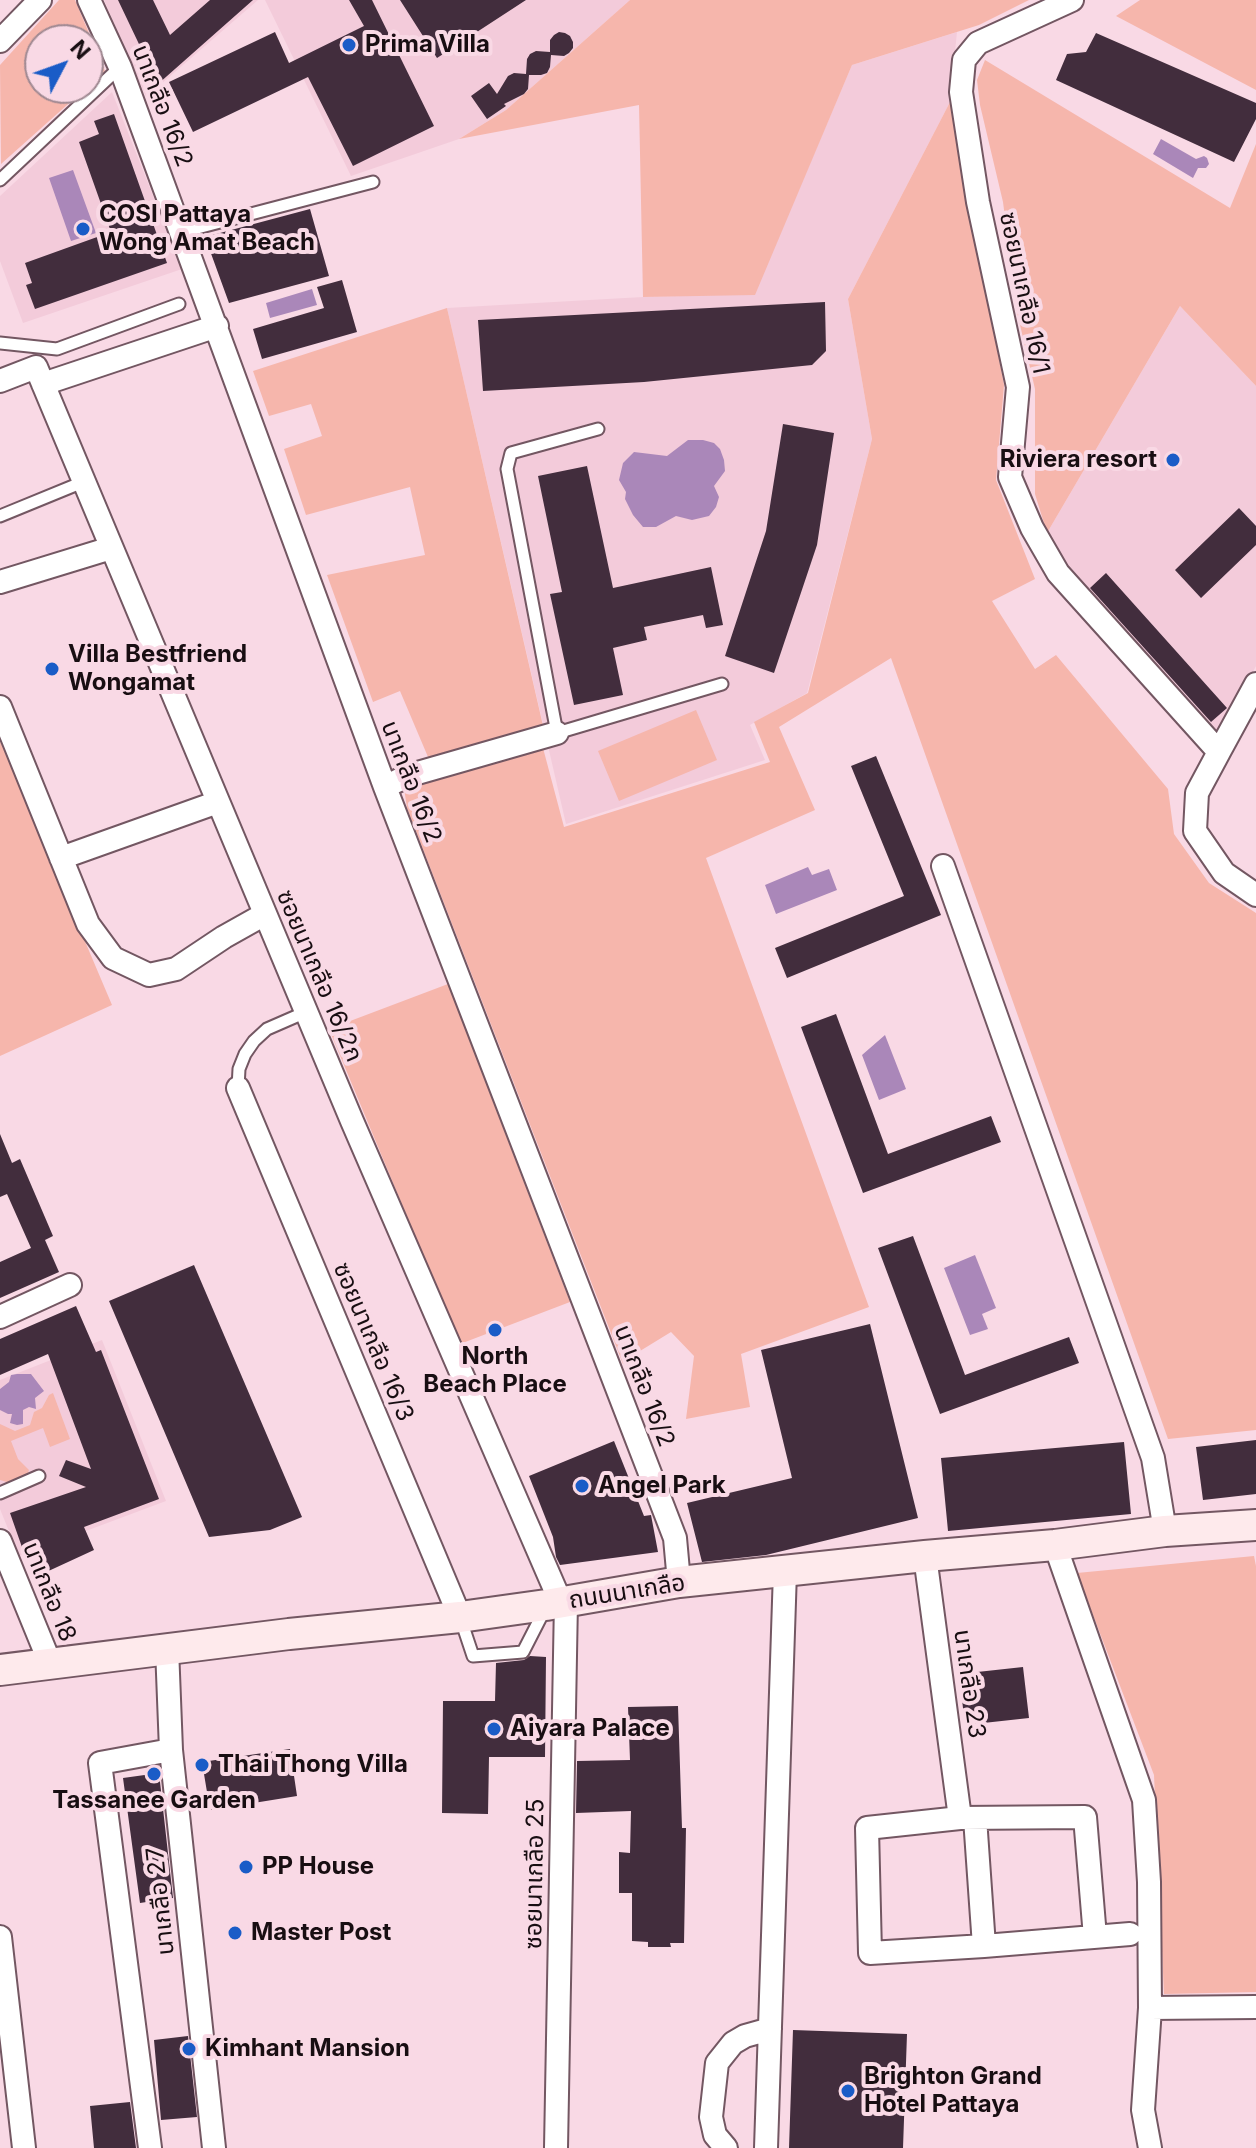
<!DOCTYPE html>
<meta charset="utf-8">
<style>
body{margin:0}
#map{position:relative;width:1256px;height:2148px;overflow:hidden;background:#f9d9e5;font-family:Inter,sans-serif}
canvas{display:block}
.north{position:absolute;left:24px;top:24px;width:80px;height:80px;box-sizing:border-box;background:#f9d9e5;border:2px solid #9f8891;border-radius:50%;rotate:49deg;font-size:22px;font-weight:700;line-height:32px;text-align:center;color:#180e12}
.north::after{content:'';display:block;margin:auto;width:28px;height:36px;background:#1a5cc7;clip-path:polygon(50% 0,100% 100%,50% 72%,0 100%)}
</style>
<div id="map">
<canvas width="1256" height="2148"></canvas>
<div class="north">N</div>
</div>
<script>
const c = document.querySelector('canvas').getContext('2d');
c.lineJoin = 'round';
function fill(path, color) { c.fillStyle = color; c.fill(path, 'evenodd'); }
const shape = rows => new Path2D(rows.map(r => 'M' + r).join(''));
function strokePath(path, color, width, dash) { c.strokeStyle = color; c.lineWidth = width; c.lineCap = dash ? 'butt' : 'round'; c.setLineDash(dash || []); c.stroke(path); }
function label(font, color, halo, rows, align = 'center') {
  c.font = font + ' Inter,"Noto Sans Thai",sans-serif'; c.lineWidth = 8; c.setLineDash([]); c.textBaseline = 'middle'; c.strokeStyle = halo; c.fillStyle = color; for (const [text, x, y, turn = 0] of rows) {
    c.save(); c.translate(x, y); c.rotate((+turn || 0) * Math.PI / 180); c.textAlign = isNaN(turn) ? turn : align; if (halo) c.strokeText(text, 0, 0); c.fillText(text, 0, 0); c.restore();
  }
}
const built = shape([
 [104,0,258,0,146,97],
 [265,0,630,0,506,110,459,139,351,176],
 [957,32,950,102,848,299,872,439,807,693,750,725,765,760,566,824,447,308,643,297,754,294,852,65],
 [112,92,182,269,23,323,0,261,0,196],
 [1180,306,1256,386,1256,666,1217,740,1063,569,1047,533],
 [102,1340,166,1501,19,1556,0,1509,0,1380]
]);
const green = shape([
 [59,0,75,0,105,71,88,86,88,40,40,40,40,88,86,88,1,164,0,65],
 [630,0,1029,0,979,25,852,65,755,295,643,297,639,105,459,139,506,110],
 [1140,0,1256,0,1256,90,1116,16],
 [985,60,1230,208,1256,144,1256,386,1180,306,1047,533,1035,494,1035,389,1017,312,1003,202,980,105,977,80],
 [950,102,1004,385,996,480,1035,579,992,601,1035,669,1056,655,1168,789,1174,834,1209,883,1256,913,1256,1430,1168,1439,891,658,779,727,815,810,706,858,869,1307,741,1354,750,1407,686,1419,694,1356,671,1332,640,1351,623,1364,407,808,404,788,543,748,564,827,770,762,754,722,808,693,872,439,848,299],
 [447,308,544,730,431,764,400,691,373,702,327,575,425,555,410,487,306,515,284,449,322,436,311,404,269,416,253,371],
 [696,710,717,760,619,801,598,751],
 [0,741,112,1005,0,1056],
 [448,984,570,1302,460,1344,329,1029],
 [53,1393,70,1439,50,1447,43,1428,11,1441,18,1459,29,1470,26,1479,10,1483,0,1480,0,1424,15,1431,30,1425,34,1412,42,1408,49,1395],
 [1254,1556,1256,1566,1256,1992,1164,1994,1154,1775,1077,1573]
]);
const water = shape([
 [1161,139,1196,159,1204,156,1207,158,1209,164,1206,168,1198,168,1193,178,1153,154],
 [73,170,96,233,71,241,49,178],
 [312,289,317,305,270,318,266,303],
 [688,440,703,440,714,443,720,449,724,460,725,471,714,486,719,497,716,507,709,516,692,520,676,516,656,527,643,527,633,515,625,499,626,492,619,480,623,463,634,452,667,456],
 [808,867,812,875,829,869,837,890,776,914,765,885],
 [885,1035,906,1089,879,1100,862,1055],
 [975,1255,996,1308,982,1314,988,1329,970,1335,944,1268],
 [17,1374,31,1374,44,1391,35,1398,36,1409,29,1407,23,1410,23,1424,17,1425,10,1423,12,1414,8,1414,0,1410,0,1389,9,1382,11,1375]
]);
const building = shape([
 [118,0,153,0,170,35,210,0,253,0,158,84],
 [349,0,372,0,434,126,353,166,308,77,193,132,169,82,275,32,289,63,364,26],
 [400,0,526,0,437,58],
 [559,32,565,33,570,36,573,42,573,48,569,53,564,56,551,55,550,67,547,73,541,75,529,75,528,89,524,94,504,104,506,106,487,119,471,96,489,83,497,94,508,76,514,73,526,74,527,59,530,54,536,51,550,52,550,40,554,35],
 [1096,33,1256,103,1256,119,1234,162,1056,80,1067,54,1086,52],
 [114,114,167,263,35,309,26,285,32,283,25,263,111,232,79,142,99,134,94,121],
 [310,209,329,276,229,303,205,237],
 [342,280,357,332,262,359,253,329,324,308,317,287],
 [825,302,826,351,812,365,644,382,483,391,478,320],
 [783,424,834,433,817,545,774,673,725,656,766,531],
 [587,466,613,588,711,567,723,625,706,628,703,615,644,627,647,640,613,648,623,695,574,705,550,594,562,592,538,476],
 [1239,508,1256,526,1256,545,1201,598,1175,570],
 [1106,573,1227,708,1211,722,1090,588],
 [876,756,941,915,787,978,775,948,904,896,851,766],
 [836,1014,888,1154,991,1116,1001,1142,863,1193,801,1027],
 [0,1134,12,1163,20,1159,53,1236,45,1240,59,1272,0,1298,0,1262,31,1248,7,1194,0,1197],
 [913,1236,965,1375,1069,1337,1079,1363,940,1414,878,1248],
 [194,1265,302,1517,270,1530,209,1537,109,1301],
 [76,1306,96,1352,101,1350,159,1499,84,1527,94,1550,42,1574,30,1547,23,1550,10,1513,86,1487,59,1476,66,1460,91,1469,48,1354,0,1375,0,1339],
 [870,1324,918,1518,766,1555,702,1562,687,1503,792,1478,761,1350],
 [1256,1440,1256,1494,1203,1500,1196,1447],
 [614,1441,644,1516,651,1515,658,1552,560,1565,556,1557,553,1537,529,1476],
 [1124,1442,1131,1514,948,1531,941,1458],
 [530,1656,546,1657,545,1757,489,1757,488,1814,442,1813,443,1701,495,1701,496,1663,524,1660],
 [1023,1667,1029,1718,965,1725,959,1674],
 [678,1706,682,1828,686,1828,684,1943,670,1943,671,1947,648,1947,648,1942,632,1941,632,1893,619,1893,619,1852,630,1853,631,1811,576,1813,577,1761,630,1760,628,1707],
 [290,1749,297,1796,210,1810,202,1762],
 [159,1773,173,1898,140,1903,123,1778],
 [793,2030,907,2034,903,2148,789,2148],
 [188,2036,197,2117,161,2120,154,2040],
 [130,2102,136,2148,94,2148,90,2106]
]);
const lane = shape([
 [0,180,120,67],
 [182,232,373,182],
 [0,343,57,349,179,304],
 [598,429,511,453,507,469,557,733,722,684],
 [0,516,83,482],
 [238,1088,239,1069,245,1054,254,1041,267,1029,306,1012],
 [0,1493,39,1476],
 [460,1617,473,1656,523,1652,545,1609]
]);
const street = shape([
 [89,0,120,67,385,787,675,1538,679,1582],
 [1072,0,978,43,964,60,961,92,978,202,1018,387,1010,477,1032,528,1058,573,1219,752,1197,793,1195,831,1224,873,1256,895],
 [0,41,40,0],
 [0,381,36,367,352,1121,561,1603],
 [43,384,217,326],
 [0,582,111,548],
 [0,707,88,924,113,958,149,975,176,969,224,937,265,914],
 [1219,752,1256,684],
 [385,787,407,776,557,733],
 [61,858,218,802],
 [943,866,1153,1458,1165,1531],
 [238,1088,460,1617],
 [0,1317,70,1285],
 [0,1541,50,1663],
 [1055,1545,1144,1800,1149,1882,1150,2008,1256,2007],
 [925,1556,960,1818],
 [167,1648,171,1750,214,2148],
 [975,1818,984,1946],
 [0,1937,24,2148],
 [1095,1937,1085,1817,960,1818,867,1828,870,1953,984,1946,1130,1934],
 [150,2148,100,1763,171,1750],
 [556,2148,566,1601],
 [726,2148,715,2135,711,2117,717,2063,733,2043,745,2036,770,2029],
 [766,2148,785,1571],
 [1150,2148,1143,2110,1150,2008]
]);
const secondary = shape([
 [0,1670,289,1634,460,1617,546,1605,679,1582,925,1556,1055,1545,1165,1531,1256,1525]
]);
const markers = [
 [349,45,8,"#1a5cc7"],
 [83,229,8,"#1a5cc7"],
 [1173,460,8,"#1a5cc7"],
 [52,669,8,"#1a5cc7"],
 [495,1330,8,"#1a5cc7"],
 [582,1486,8,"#1a5cc7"],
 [494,1729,8,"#1a5cc7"],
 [202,1765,8,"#1a5cc7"],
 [154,1774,8,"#1a5cc7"],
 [246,1867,8,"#1a5cc7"],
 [235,1933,8,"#1a5cc7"],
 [189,2049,8,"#1a5cc7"],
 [848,2091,8,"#1a5cc7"]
];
const poiNames = [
 ["Prima Villa",365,45],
 ["COSI Pattaya",99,215],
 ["Wong Amat Beach",99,243],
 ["Riviera resort",1157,460,"right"],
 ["Villa Bestfriend",68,655],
 ["Wongamat",68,683],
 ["North",495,1357,"center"],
 ["Beach Place",495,1385,"center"],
 ["Angel Park",598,1486],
 ["Aiyara Palace",510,1729],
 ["Thai Thong Villa",218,1765],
 ["Tassanee Garden",154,1801,"center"],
 ["PP House",262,1867],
 ["Master Post",251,1933],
 ["Kimhant Mansion",205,2049],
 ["Brighton Grand",864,2077],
 ["Hotel Pattaya",864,2105]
];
const streetNames = [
 ["นาเกลือ 16/2",162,106,69],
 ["ซอยนาเกลือ 16/1",1024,293,78],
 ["นาเกลือ 16/2",411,782,69],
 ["ซอยนาเกลือ 16/2ก",319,976,67],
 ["ซอยนาเกลือ 16/3",373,1342,67],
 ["นาเกลือ 16/2",644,1386,69],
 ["นาเกลือ 18",49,1592,68],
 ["ถนนนาเกลือ",627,1592,-9],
 ["นาเกลือ 23",969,1684,82],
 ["ซอยนาเกลือ 25",535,1874,-89],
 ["นาเกลือ 27",161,1901,-96]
];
fill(built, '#f3cbda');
fill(green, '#f6b6ac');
fill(water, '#aa87b9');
fill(building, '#422d3d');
strokePath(lane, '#735762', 15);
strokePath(street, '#735762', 26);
strokePath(secondary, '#735762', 34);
strokePath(lane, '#fff', 11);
strokePath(street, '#fff', 22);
strokePath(secondary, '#feeaec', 30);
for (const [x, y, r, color] of markers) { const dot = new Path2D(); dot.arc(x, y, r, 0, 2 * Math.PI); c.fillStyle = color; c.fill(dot); strokePath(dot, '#f9d9e5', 3); }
label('bold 24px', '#180e12', '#f9d9e5', poiNames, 'left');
label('24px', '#180e12', '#f9d9e5', streetNames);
</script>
